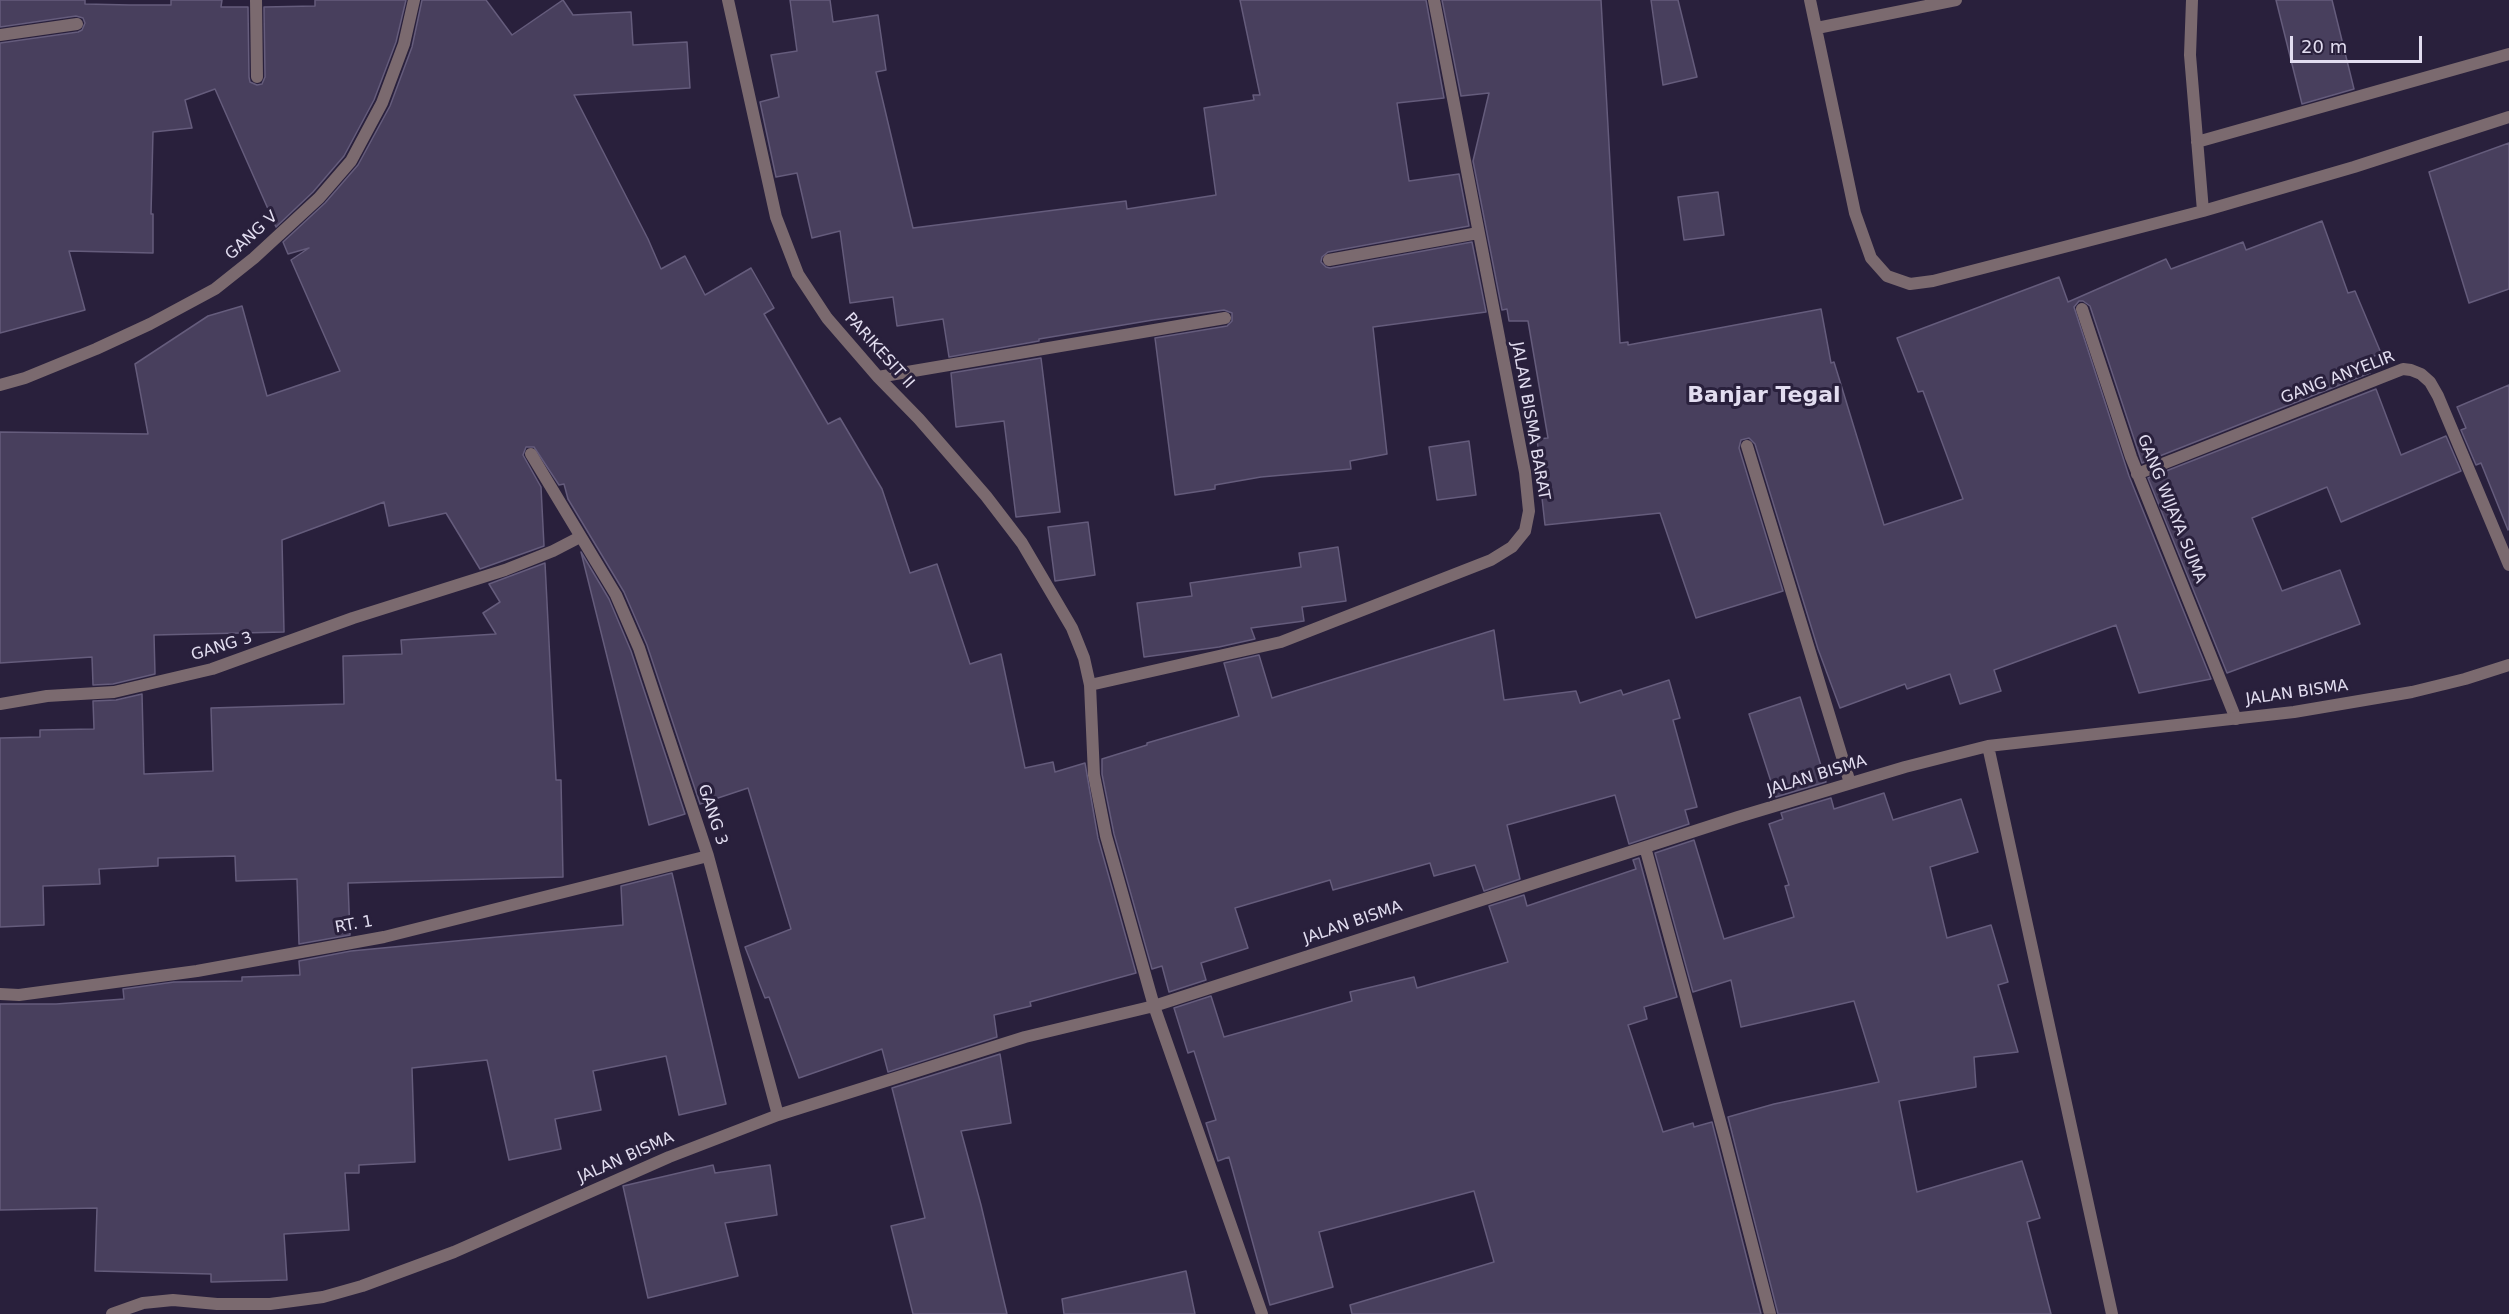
<!DOCTYPE html>
<style>
body{margin:0}
#map{position:relative;width:2509px;height:1314px;overflow:hidden;background:#29203c;font-family:"DejaVu Sans",sans-serif}
canvas{display:block}
.scale{position:absolute;left:2290px;top:36px;width:132px;height:27px;box-sizing:border-box;border:3px solid #e2ddf0;border-top:0;padding-left:8px;font-size:18px;line-height:21px;white-space:nowrap;color:#e2ddf0;-webkit-text-stroke:4px #29203c;paint-order:stroke}
</style>
<div id="map">
<canvas width="2509" height="1314"></canvas>
<div class="scale">20 m</div>
</div>
<script>
const c = document.querySelector('canvas').getContext('2d');
c.lineJoin = 'round';
function fill(path, color) { c.fillStyle = color; c.fill(path, 'evenodd'); }
const shape = rows => new Path2D(rows.map(r => 'M' + r).join(''));
function strokePath(path, color, width, dash) { c.strokeStyle = color; c.lineWidth = width; c.lineCap = dash ? 'butt' : 'round'; c.setLineDash(dash || []); c.stroke(path); }
function label(font, color, halo, rows, align = 'center') {
  c.font = font + ' "DejaVu Sans",sans-serif'; c.lineWidth = 6; c.setLineDash([]); c.textBaseline = 'middle'; c.strokeStyle = halo; c.fillStyle = color; for (const [text, x, y, turn = 0] of rows) {
    c.save(); c.translate(x, y); c.rotate((+turn || 0) * Math.PI / 180); c.textAlign = isNaN(turn) ? turn : align; if (halo) c.strokeText(text, 0, 0); c.fillText(text, 0, 0); c.restore();
  }
}
const building = shape([
 [0,0,85,0,85,4,130,5,171,5,171,0,222,0,221,7,248,7,249,77,250,82,257,85,262,84,265,77,264,7,315,6,315,0,406,0,396,42,374,100,344,156,313,192,276,227,215,89,185,100,192,128,153,132,151,214,153,214,153,253,69,251,85,310,0,333,0,43,78,32,82,30,85,23,83,18,76,16,0,27,0,0],
 [422,0,486,0,512,35,563,0,573,15,631,12,633,45,687,42,690,88,574,95,648,239,661,269,685,256,705,295,751,268,774,308,764,314,828,424,840,418,882,489,910,573,937,564,970,664,1001,654,1025,768,1053,762,1055,772,1085,763,1098,838,1136,973,1030,1002,1031,1006,994,1015,997,1037,888,1072,882,1049,799,1078,769,997,765,998,745,947,791,929,748,788,700,804,647,645,624,592,568,499,564,484,559,485,534,447,526,447,523,455,541,487,544,546,480,569,446,513,389,526,384,502,282,540,284,632,154,635,155,674,113,684,93,685,92,657,0,663,0,432,148,434,135,364,208,316,242,306,267,396,340,371,291,260,309,248,288,254,283,242,325,203,358,165,390,106,412,47,422,0],
 [790,0,830,0,833,22,878,15,886,70,876,72,913,228,1126,201,1127,209,1216,195,1204,108,1254,100,1253,95,1260,95,1240,0,1426,0,1444,98,1397,103,1409,181,1459,174,1469,226,1328,252,1322,257,1321,262,1326,267,1330,268,1472,242,1486,312,1373,327,1387,454,1350,461,1351,469,1261,477,1215,485,1215,489,1175,495,1155,338,1227,326,1232,321,1232,313,1224,310,1153,320,1039,339,1039,341,949,357,943,319,897,326,893,297,850,303,840,231,812,238,797,173,776,177,760,102,779,97,771,55,797,51,790,0],
 [1442,0,1601,0,1620,343,1628,342,1628,345,1821,309,1831,363,1834,362,1884,525,1963,499,1923,391,1918,392,1897,338,2059,277,2068,302,2166,259,2171,269,2243,242,2246,250,2322,221,2348,293,2355,291,2381,353,2365,360,2370,373,2142,463,2090,306,2083,301,2079,301,2074,307,2129,476,2211,679,2139,693,2116,625,1994,670,2001,691,1960,704,1950,674,1907,689,1905,684,1840,708,1818,649,1755,444,1749,438,1741,440,1739,448,1783,591,1696,618,1660,513,1545,525,1541,489,1543,489,1537,439,1548,438,1528,321,1509,321,1507,309,1502,310,1473,161,1489,93,1461,96,1442,0],
 [1651,0,1678,0,1697,77,1663,85,1651,0],
 [2276,0,2332,0,2354,89,2302,104,2276,0],
 [2509,143,2509,289,2469,303,2429,172,2509,143],
 [1718,192,1724,235,1684,240,1678,197,1718,192],
 [1041,358,1060,512,1016,517,1004,421,956,427,951,373,1041,358],
 [2509,385,2509,529,2508,530,2481,463,2476,465,2461,430,2466,428,2457,407,2509,385],
 [2376,389,2401,455,2446,436,2461,471,2341,522,2327,487,2252,518,2282,591,2340,570,2360,624,2227,673,2148,478,2376,389],
 [1469,441,1476,495,1437,500,1429,447,1469,441],
 [1088,522,1095,575,1055,581,1048,527,1088,522],
 [1338,547,1346,601,1302,607,1304,621,1251,628,1255,639,1219,647,1144,657,1137,603,1192,596,1190,583,1301,567,1299,553,1338,547],
 [581,552,609,599,631,651,685,814,649,825,581,552],
 [545,563,556,780,561,780,563,877,348,883,350,935,299,944,297,879,236,881,235,856,158,858,158,866,99,869,100,884,43,886,44,925,0,927,0,738,40,737,40,730,94,729,93,701,116,700,142,694,144,774,213,771,211,708,344,704,343,656,402,654,401,640,496,634,483,613,500,602,489,584,545,563],
 [1494,630,1504,700,1576,691,1580,703,1621,690,1623,695,1669,680,1680,718,1673,720,1697,807,1685,810,1689,824,1629,844,1615,795,1507,825,1520,879,1484,891,1475,865,1434,876,1430,863,1333,890,1330,880,1235,908,1248,948,1201,963,1206,980,1169,992,1162,966,1152,969,1114,834,1102,774,1102,759,1147,745,1147,743,1239,716,1224,663,1259,655,1272,698,1494,630],
 [1800,697,1826,782,1776,797,1749,714,1800,697],
 [1884,793,1893,820,1961,799,1978,852,1930,867,1947,938,1991,925,2008,982,1998,985,2018,1052,1974,1057,1976,1087,1899,1101,1917,1192,2022,1161,2040,1218,2027,1222,2051,1314,1778,1314,1728,1117,1774,1104,1879,1082,1854,1001,1741,1027,1731,980,1693,992,1655,853,1694,840,1724,939,1794,917,1785,886,1789,885,1769,824,1783,819,1781,813,1831,798,1834,809,1884,793],
 [1639,858,1677,997,1644,1007,1647,1019,1628,1025,1663,1132,1693,1123,1694,1127,1712,1122,1761,1314,1352,1314,1350,1305,1494,1262,1474,1191,1319,1232,1333,1287,1270,1305,1229,1157,1218,1161,1206,1123,1216,1120,1194,1051,1188,1053,1174,1008,1211,996,1224,1037,1352,1001,1350,992,1414,977,1417,988,1508,962,1489,906,1524,895,1527,906,1636,869,1633,860,1639,858],
 [672,873,726,1104,679,1115,666,1056,593,1071,601,1110,555,1119,561,1149,509,1160,487,1060,412,1068,415,1162,359,1165,359,1173,345,1173,349,1230,284,1234,287,1280,211,1282,211,1274,95,1271,97,1208,0,1210,0,1004,56,1004,124,999,123,989,174,982,242,981,242,977,300,975,299,961,351,951,623,925,621,886,672,873],
 [1000,1054,1011,1123,961,1131,981,1205,1007,1314,913,1314,891,1226,925,1218,892,1088,1000,1054],
 [713,1165,715,1173,770,1165,777,1215,725,1223,738,1276,648,1298,623,1186,713,1165],
 [1186,1271,1195,1314,1064,1314,1062,1299,1186,1271]
]);
const service = shape([
 [1810,0,1855,213,1871,258,1887,276,1910,284,1933,281,2203,211,2354,167,2509,117],
 [2192,0,2190,55,2203,211],
 [1817,28,1956,0],
 [2197,142,2509,54],
 [2082,309,2131,457,2236,719],
 [2137,474,2403,369,2411,370,2421,374,2430,382,2438,396,2509,565]
]);
const minor = shape([
 [256,0,257,77],
 [728,0,776,217,798,274,827,318,878,377,919,419,986,496,1022,543,1072,628,1084,658,1090,685,1094,775,1106,836,1154,1006,1262,1314],
 [0,35,77,24],
 [1329,260,1478,233],
 [878,377,1225,318],
 [0,385,25,378,96,349,150,324,215,289,254,258,319,198,351,161,382,103,404,44,414,0],
 [1747,446,1850,783],
 [531,454,616,595,639,648,708,856,778,1115],
 [1090,685,1281,642,1491,560,1512,547,1525,531,1529,511,1525,472,1434,0],
 [0,704,47,696,114,692,212,669,353,618,505,570,553,551,580,537],
 [1988,746,2112,1314],
 [1645,847,1725,1139,1770,1314],
 [0,994,19,995,197,971,384,937,708,856],
 [112,1314,143,1303,173,1300,217,1304,270,1304,323,1297,362,1286,454,1252,669,1157,778,1115,1025,1037,1154,1006,1738,817,1905,767,1988,746,2294,712,2412,692,2465,679,2509,665]
]);
const streetNames = [
 ["GANG V",252,236,-42],
 ["PARIKESIT II",879,351,48],
 ["GANG ANYELIR",2338,378,-21],
 ["JALAN BISMA BARAT",1530,421,80],
 ["GANG WIJAYA SUMA",2171,509,68],
 ["GANG 3",222,647,-17],
 ["JALAN BISMA",2297,693,-8],
 ["JALAN BISMA",1817,776,-17],
 ["GANG 3",712,815,72],
 ["JALAN BISMA",1353,923,-19],
 ["RT. 1",354,925,-10],
 ["JALAN BISMA",626,1158,-24]
];
const districtNames = [
 ["Banjar Tegal",1764,396]
];
fill(building, '#483f5d');
strokePath(building, '#655c7c', 1.5);
strokePath(service, '#7b6a6f', 12);
strokePath(minor, '#7b6a6f', 12);
label('16px', '#e2ddf0', '#29203c', streetNames);
label('bold 22px', '#e2ddf0', '#29203c', districtNames);
</script>
